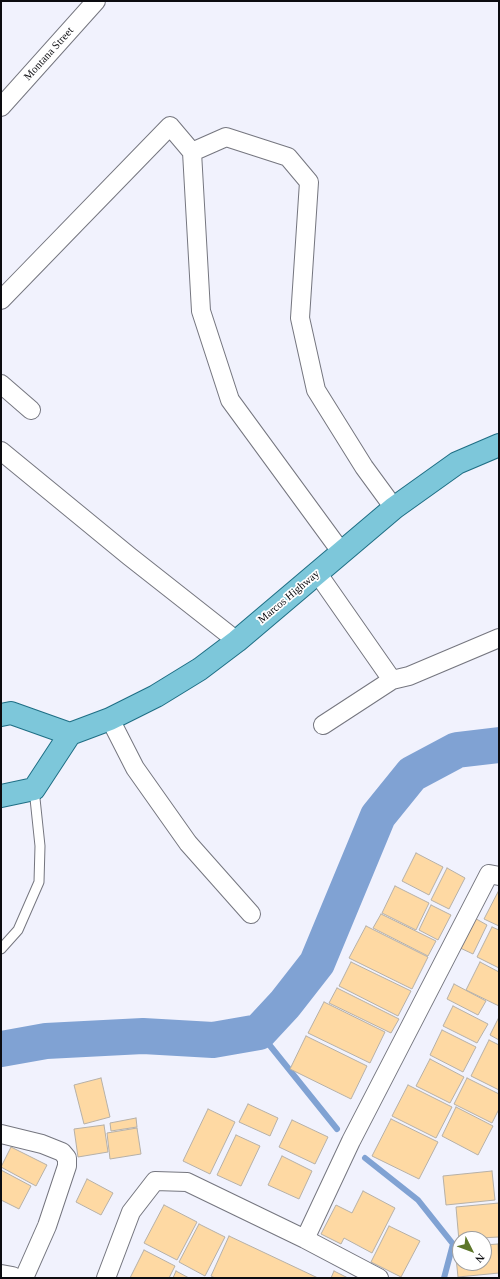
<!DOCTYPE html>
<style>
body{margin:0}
#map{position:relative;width:500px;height:1279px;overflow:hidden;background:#f1f2fd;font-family:"Times New Roman",serif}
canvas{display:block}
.frame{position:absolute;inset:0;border:2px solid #0c0c10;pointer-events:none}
.north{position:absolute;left:452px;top:1231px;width:40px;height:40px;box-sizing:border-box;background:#fff;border:1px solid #9e9e9f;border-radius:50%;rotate:132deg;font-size:11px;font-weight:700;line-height:16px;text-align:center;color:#0c0c10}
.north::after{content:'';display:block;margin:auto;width:14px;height:18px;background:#5d7629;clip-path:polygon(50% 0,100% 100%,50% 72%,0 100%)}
</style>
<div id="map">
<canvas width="500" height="1279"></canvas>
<div class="frame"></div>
<div class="north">N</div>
</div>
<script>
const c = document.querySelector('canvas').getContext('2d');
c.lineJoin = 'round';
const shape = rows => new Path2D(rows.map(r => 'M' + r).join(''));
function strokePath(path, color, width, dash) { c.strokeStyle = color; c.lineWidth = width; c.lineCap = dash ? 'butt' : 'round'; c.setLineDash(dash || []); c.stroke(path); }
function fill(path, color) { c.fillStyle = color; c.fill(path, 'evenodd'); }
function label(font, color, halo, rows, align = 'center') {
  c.font = font + ' "Times New Roman",serif'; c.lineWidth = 3.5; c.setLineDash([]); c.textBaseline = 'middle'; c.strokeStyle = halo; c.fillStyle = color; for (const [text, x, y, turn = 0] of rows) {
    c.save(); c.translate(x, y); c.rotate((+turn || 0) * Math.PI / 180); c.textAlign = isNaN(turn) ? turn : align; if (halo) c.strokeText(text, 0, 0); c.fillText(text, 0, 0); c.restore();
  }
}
const stream = shape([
 [259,1032,337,1129],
 [365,1158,418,1200,453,1244,444,1278]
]);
const river = shape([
 [1,1049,46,1041,143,1036,213,1040,259,1032,285,1004,317,963,378,816,412,774,457,750,499,745]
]);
const building = shape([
 [416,853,443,867,429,895,402,881,416,853],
 [447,868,465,878,449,909,431,900,447,868],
 [395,886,429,903,416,930,382,913,395,886],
 [499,890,499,926,484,919,499,890],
 [431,905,451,915,438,940,419,930,431,905],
 [381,914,436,941,428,956,373,928,381,914],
 [471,916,487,925,473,954,456,946,471,916],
 [366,926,428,957,412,989,349,958,366,926],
 [492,927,499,930,499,968,477,957,492,927],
 [351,962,411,991,398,1016,339,986,351,962],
 [480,962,499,972,499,1006,466,990,480,962],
 [454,984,486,1001,478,1015,447,999,454,984],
 [337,988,399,1019,391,1033,329,1003,337,988],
 [324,1002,385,1032,370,1063,308,1033,324,1002],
 [453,1006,488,1024,477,1043,443,1026,453,1006],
 [499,1017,499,1040,490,1035,499,1017],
 [442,1030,476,1047,463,1072,430,1055,442,1030],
 [306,1036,367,1066,351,1099,290,1069,306,1036],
 [489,1040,499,1045,499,1090,471,1076,489,1040],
 [430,1059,464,1077,450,1103,416,1086,430,1059],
 [101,1078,110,1117,84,1124,74,1085,101,1078],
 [467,1078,499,1094,499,1109,492,1123,454,1104,467,1078],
 [408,1085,452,1107,436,1138,392,1116,408,1085],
 [248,1104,278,1118,270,1136,239,1122,248,1104],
 [456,1107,493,1126,478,1155,442,1136,456,1107],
 [208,1109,235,1122,210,1174,183,1161,208,1109],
 [136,1118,137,1127,111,1131,110,1123,136,1118],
 [391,1119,438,1142,419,1179,372,1156,391,1119],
 [292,1120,328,1137,315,1164,279,1147,292,1120],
 [104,1125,108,1152,78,1157,74,1129,104,1125],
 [137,1128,141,1154,110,1159,107,1133,137,1128],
 [236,1135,260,1146,241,1186,217,1175,236,1135],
 [11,1147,47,1165,36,1186,1,1167,11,1147],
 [282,1156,312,1171,299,1199,268,1185,282,1156],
 [1,1170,31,1186,19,1209,1,1200,1,1170],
 [492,1171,495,1200,446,1205,443,1176,492,1171],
 [87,1179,113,1193,101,1215,76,1202,87,1179],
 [363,1191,395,1208,372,1253,344,1238,341,1244,321,1234,336,1205,352,1213,363,1191],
 [499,1203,499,1237,460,1239,459,1241,456,1207,499,1203],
 [164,1205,197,1222,177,1260,144,1243,164,1205],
 [199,1224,225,1237,205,1276,179,1262,199,1224],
 [389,1226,420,1241,401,1277,371,1262,389,1226],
 [229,1236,318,1278,215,1278,211,1276,229,1236],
 [498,1244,499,1273,458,1277,455,1248,460,1247,460,1263,484,1263,484,1245,498,1244],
 [144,1250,175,1266,169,1278,130,1278,144,1250],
 [176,1271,189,1278,173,1278,176,1271],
 [334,1271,348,1278,331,1278,334,1271]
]);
const service = shape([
 [1,949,18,930,39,882,40,846,34,789]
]);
const minor = shape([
 [1,107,96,1],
 [192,152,226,137,288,157,309,182,300,318,316,390,364,467,394,508],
 [1,300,170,126,192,152,201,311,230,400,342,553],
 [1,384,31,410],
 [1,451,129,556,237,641],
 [318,574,392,680],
 [110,719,135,768,188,843,251,914],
 [323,725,392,680,409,676,499,638],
 [1,1134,42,1144,62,1152,67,1158,67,1166,47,1226,24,1278],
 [305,1239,351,1141,489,874,499,876],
 [106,1278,131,1212,155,1181,187,1182,305,1239,379,1278]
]);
const tertiary = shape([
 [1,1276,12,1278]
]);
const primary = shape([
 [1,715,11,713,70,734],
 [1,796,34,789,70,734,110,719,156,696,200,669,237,641,394,508,457,463,499,445]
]);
const streetNames = [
 ["Montana Street",49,54,-48],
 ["Marcos Highway",289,597,-40]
];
strokePath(stream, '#80a2d3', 6);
strokePath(river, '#80a2d3', 36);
fill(building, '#fed9a3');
strokePath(building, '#b6b0a7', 1);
strokePath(service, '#75767f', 11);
strokePath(minor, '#75767f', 20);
strokePath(tertiary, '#75767f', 24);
strokePath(primary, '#1e6e84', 24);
strokePath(service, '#fff', 9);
strokePath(minor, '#fff', 18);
strokePath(tertiary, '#fff', 22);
strokePath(primary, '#7dc7da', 22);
label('11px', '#0c0c10', '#fff', streetNames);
</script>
